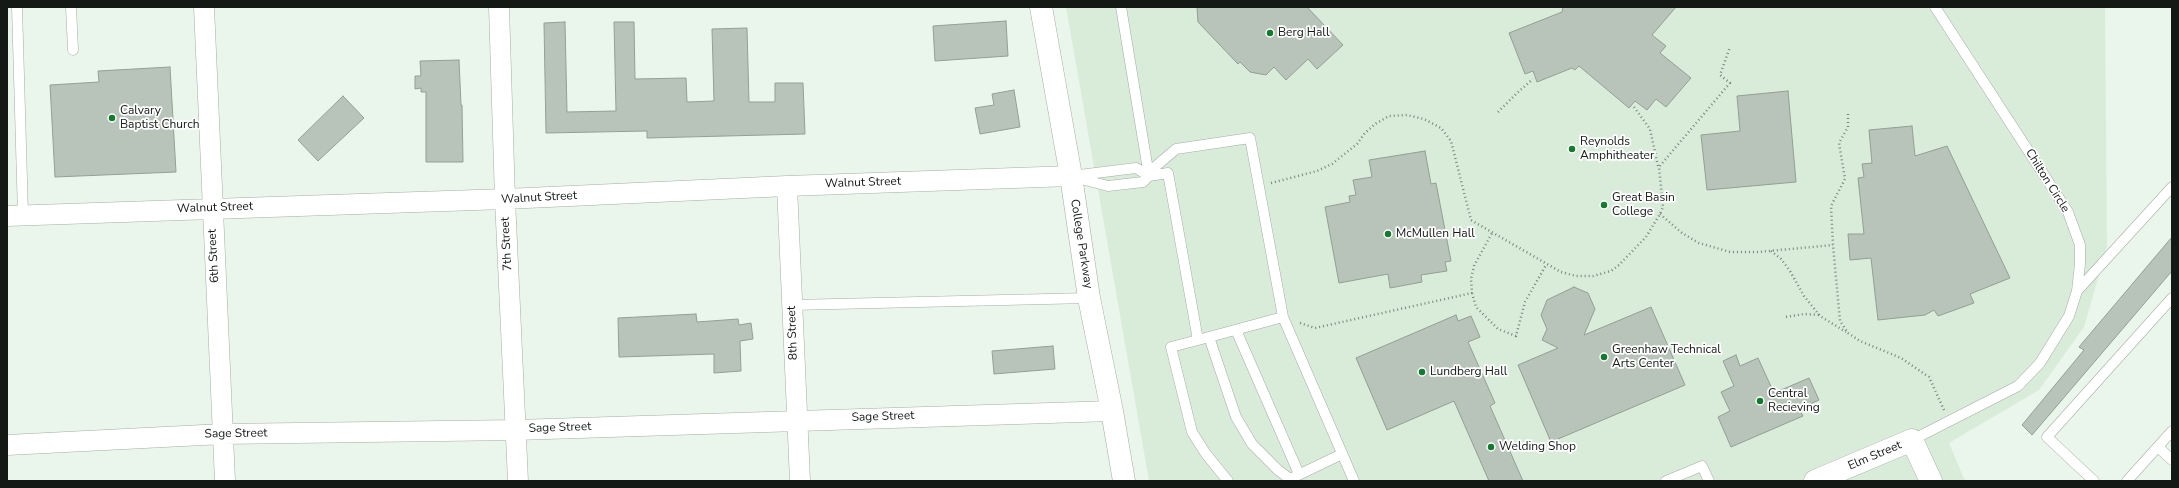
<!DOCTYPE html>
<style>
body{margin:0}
#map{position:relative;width:2179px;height:488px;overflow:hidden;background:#eaf6eb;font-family:"Nunito Sans",sans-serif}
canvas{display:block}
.frame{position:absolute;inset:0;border:8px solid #141915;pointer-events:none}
</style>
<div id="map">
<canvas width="2179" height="488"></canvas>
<div class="frame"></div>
</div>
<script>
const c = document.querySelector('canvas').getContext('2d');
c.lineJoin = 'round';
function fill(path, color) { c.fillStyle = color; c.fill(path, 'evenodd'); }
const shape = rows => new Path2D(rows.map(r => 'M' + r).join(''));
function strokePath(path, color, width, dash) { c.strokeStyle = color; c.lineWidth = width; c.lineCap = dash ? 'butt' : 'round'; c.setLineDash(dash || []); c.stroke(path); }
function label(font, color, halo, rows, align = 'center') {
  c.font = font + ' "Nunito Sans",sans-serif'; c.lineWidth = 3.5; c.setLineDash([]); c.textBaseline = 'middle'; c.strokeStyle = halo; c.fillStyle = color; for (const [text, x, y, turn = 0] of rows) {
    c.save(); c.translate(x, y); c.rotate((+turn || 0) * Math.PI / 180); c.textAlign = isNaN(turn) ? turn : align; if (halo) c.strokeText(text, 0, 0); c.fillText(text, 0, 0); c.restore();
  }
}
const built = shape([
 [1066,7,2105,7,2107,247,2084,327,2039,390,1949,443,1965,481,1149,481]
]);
const building = shape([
 [1197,7,1307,7,1343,45,1317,69,1308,59,1286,80,1274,67,1266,75,1250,72,1240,62,1238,64,1198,22,1197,7],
 [1563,7,1676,7,1652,35,1666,46,1660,53,1691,78,1666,107,1656,99,1647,110,1635,101,1629,108,1579,66,1575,70,1572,68,1537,82,1533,71,1525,74,1509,33,1562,12,1563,7],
 [1006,21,1008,56,935,61,933,26,1006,21],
 [565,22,567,112,616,111,614,22,634,22,635,79,686,78,687,102,714,101,712,29,747,28,749,102,775,102,775,83,803,83,805,134,647,138,647,131,546,133,544,23,565,22],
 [459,60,461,105,462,105,463,162,426,162,426,92,421,92,421,88,415,89,415,76,421,76,420,61,459,60],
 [170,67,176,172,55,177,50,85,99,82,98,71,170,67],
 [1014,90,1020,127,980,134,975,108,994,105,992,94,1014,90],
 [1788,91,1796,182,1707,190,1701,135,1740,131,1737,96,1788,91],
 [343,96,364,118,318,161,298,140,343,96],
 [1912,126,1915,156,1947,146,2010,278,1970,294,1974,303,1938,316,1934,310,1925,315,1878,320,1871,258,1850,260,1848,234,1864,234,1858,178,1864,177,1862,164,1872,163,1869,130,1912,126],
 [1425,151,1431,184,1436,183,1451,261,1445,262,1447,271,1421,275,1422,282,1390,288,1388,274,1339,283,1325,207,1350,202,1349,196,1356,195,1353,180,1372,177,1369,160,1425,151],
 [2172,237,2172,271,2032,435,2022,425,2084,350,2079,347,2172,237],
 [1574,287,1588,293,1595,309,1584,335,1651,307,1685,385,1551,442,1518,365,1558,348,1542,340,1547,329,1541,315,1547,300,1574,287],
 [696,314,697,322,738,319,739,325,751,323,753,339,740,341,741,371,714,373,714,354,619,357,618,318,696,314],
 [1456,315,1458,321,1471,316,1480,337,1468,342,1495,403,1490,406,1523,481,1489,481,1454,401,1387,430,1356,358,1456,315],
 [1053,346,1055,369,994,374,992,351,1053,346],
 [1736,355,1740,366,1758,358,1774,393,1809,378,1819,400,1799,409,1803,416,1731,447,1718,417,1730,411,1721,392,1734,386,1723,361,1736,355]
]);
const path = shape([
 [1634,107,1650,129,1658,166],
 [1498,112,1517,93,1533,79],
 [1848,114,1848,127,1839,143,1845,179,1831,206,1833,245,1840,321,1848,333,1860,341,1901,358,1929,377,1944,410],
 [1271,183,1317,171,1332,164,1357,144,1365,133,1375,124,1389,116,1407,115,1424,119,1441,128,1451,141,1471,220,1561,272,1576,276,1593,276,1611,271,1619,265,1646,237,1660,214,1663,207,1659,167,1730,83,1720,75,1730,47],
 [1660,214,1682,233,1699,243,1730,252,1758,252,1833,245],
 [1771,251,1781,259,1790,271,1804,296,1820,316,1846,332],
 [1472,293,1476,307,1498,329,1516,336,1525,302,1546,265],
 [1786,317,1804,314,1820,315],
 [1300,323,1315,328,1472,293,1471,279,1474,266,1492,233]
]);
const lane = shape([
 [17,7,23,215],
 [71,7,73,50],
 [1121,7,1149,176],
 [1149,172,1176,149,1250,138,1283,317,1198,340],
 [1071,176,1136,168,1149,176,1168,173,1198,340,1171,347,1192,432,1206,454,1228,481],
 [1077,178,1108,186,1143,182,1149,176],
 [2077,291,2172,187],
 [792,305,1089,298],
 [1283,317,1354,481],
 [1236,330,1299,474],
 [1209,337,1236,417,1252,444,1278,470,1290,479,1342,454],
 [1912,440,2018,386,2040,363,2069,316,2077,291,2080,264,2080,245,2068,212,1935,7],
 [2158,447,2172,460],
 [1666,481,1702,466,1709,481],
 [2094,481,2047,437,2172,298],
 [2127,481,2172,431]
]);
const street = shape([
 [204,7,225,481],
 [499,7,505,199,518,481],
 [787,186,800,481],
 [7,216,505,199,787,186,1071,176],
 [7,445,223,434,516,430,1112,411]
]);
const secondary = shape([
 [1041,7,1071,176,1089,298,1112,411,1124,481],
 [1815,481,1912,440,1931,481]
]);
const markers = [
 [1270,33,4,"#127b2f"],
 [112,118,4,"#127b2f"],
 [1572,149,4,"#127b2f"],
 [1604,205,4,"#127b2f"],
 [1388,234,4,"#127b2f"],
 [1604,357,4,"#127b2f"],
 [1422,372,4,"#127b2f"],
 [1760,401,4,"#127b2f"],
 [1491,447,4,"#127b2f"]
];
const poiNames = [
 ["Berg Hall",1278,33],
 ["Calvary",120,111],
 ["Baptist Church",120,125],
 ["Reynolds",1580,142],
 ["Amphitheater",1580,156],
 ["Great Basin",1612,198],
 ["College",1612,212],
 ["McMullen Hall",1396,234],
 ["Greenhaw Technical",1612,350],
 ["Arts Center",1612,364],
 ["Lundberg Hall",1430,372],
 ["Central",1768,394],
 ["Recieving",1768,408],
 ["Welding Shop",1499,447]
];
const streetNames = [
 ["Chilton Circle",2047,181,58],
 ["Walnut Street",863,183,-2],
 ["Walnut Street",539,198,-3],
 ["Walnut Street",215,208,-2],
 ["7th Street",507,244,-93],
 ["College Parkway",1081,244,81],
 ["6th Street",214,256,-93],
 ["8th Street",793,333,-92],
 ["Sage Street",883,417,-2],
 ["Sage Street",560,428,-2],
 ["Sage Street",236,434,-1],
 ["Elm Street",1875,456,-23]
];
fill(built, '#d9ecda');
fill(building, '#b8c4b9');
strokePath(building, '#939f94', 1);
strokePath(lane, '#a3aea3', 11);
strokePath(street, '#a3aea3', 21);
strokePath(secondary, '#a3aea3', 23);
strokePath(path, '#7c847d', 2.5, [1, 3]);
strokePath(lane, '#fff', 10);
strokePath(street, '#fff', 20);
strokePath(secondary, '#fff', 22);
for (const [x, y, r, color] of markers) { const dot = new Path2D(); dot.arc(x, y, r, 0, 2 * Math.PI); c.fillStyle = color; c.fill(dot); strokePath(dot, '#fff', 1.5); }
label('12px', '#141915', '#fff', poiNames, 'left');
label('12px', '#141915', '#fff', streetNames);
</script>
